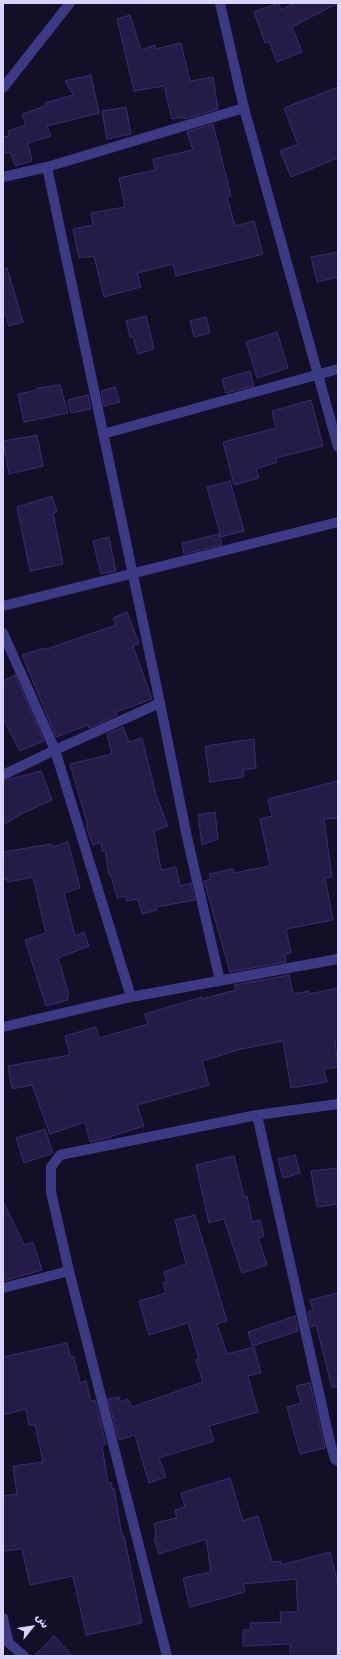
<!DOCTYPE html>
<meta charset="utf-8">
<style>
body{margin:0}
#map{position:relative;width:341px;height:1659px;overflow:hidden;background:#130f26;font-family:"DejaVu Sans","Noto Sans Arabic",sans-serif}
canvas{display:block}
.frame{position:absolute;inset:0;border:4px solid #d9d4ff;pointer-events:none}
.north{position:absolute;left:12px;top:1607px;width:40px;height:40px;-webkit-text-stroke:3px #130f26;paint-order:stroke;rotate:60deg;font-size:11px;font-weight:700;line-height:16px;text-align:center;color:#d9d4ff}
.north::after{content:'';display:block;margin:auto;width:14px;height:18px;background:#d9d4ff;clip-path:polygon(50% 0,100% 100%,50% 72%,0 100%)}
</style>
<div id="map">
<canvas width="341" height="1659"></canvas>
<div class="frame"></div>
<div class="north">ش</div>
</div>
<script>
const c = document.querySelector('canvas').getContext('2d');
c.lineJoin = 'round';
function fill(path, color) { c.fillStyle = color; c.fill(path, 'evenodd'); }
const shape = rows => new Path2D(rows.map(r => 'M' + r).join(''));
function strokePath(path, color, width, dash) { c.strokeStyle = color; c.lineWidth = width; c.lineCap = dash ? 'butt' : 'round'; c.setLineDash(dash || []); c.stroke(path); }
const building = shape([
 [279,3,281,10,295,3,338,3,292,27,302,52,277,62,269,42,265,43,254,12,279,3],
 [130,15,141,50,155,45,156,49,181,43,190,81,213,77,218,109,184,119,183,117,172,119,164,86,134,91,117,19,130,15],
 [91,75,99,113,47,126,51,136,28,143,32,161,15,166,10,152,3,154,3,137,9,136,8,131,26,125,22,114,46,106,45,103,73,95,65,81,91,75],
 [338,87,338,158,291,177,280,151,298,144,284,108,338,87],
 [126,107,131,134,107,139,102,111,126,107],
 [213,124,231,196,227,197,235,226,254,221,263,254,176,276,173,264,137,273,141,287,104,297,94,256,79,258,73,229,93,225,91,213,125,207,119,178,155,170,153,159,193,150,187,132,213,124],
 [338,252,338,277,317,282,311,257,338,252],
 [7,268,23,322,9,326,6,315,3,316,3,269,7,268],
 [146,316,154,349,138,354,133,336,130,337,126,321,146,316],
 [206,317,210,333,194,337,190,321,206,317],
 [277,332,288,368,257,378,246,342,277,332],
 [250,371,254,386,226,393,222,379,250,371],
 [60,385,68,413,24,422,18,394,37,390,37,388,60,385],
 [115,387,120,402,104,406,101,391,115,387],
 [88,395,91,409,71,413,68,400,88,395],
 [311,400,323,446,276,458,277,462,256,469,259,478,234,485,223,442,276,428,272,411,311,400],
 [37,435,43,466,9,474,3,441,37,435],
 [230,481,244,531,221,537,207,487,230,481],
 [52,496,57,512,53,513,63,564,30,571,17,507,52,496],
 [219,534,222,545,184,554,182,543,219,534],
 [109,537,116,571,101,574,93,541,109,537],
 [127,612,139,643,133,646,152,699,116,712,117,715,89,728,88,725,56,737,22,655,44,648,44,650,116,625,113,618,127,612],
 [15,675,44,741,20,751,3,719,3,681,15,675],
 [123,727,129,742,142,738,157,798,168,826,154,831,161,870,176,867,180,886,191,883,195,900,156,907,157,910,142,914,138,899,127,901,126,896,117,898,111,875,109,875,105,850,102,851,101,842,93,845,86,826,88,826,70,764,112,754,107,734,123,727],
 [254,739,256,768,243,770,244,777,210,782,205,746,254,739],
 [41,771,52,800,23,813,3,825,3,781,41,771],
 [338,781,338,818,324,819,332,877,325,878,333,920,286,929,291,953,285,954,286,962,230,972,204,881,211,879,209,874,233,869,234,873,270,866,260,819,272,816,268,799,338,781],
 [215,812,218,839,202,845,198,815,215,812],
 [68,842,80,888,64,893,75,936,84,932,89,946,58,958,69,995,67,996,68,1000,46,1006,25,940,46,933,33,877,8,882,7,879,3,880,3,852,51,844,52,847,68,842],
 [289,975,293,994,309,991,309,994,338,988,338,1041,335,1041,338,1067,324,1069,327,1082,291,1088,283,1041,241,1049,202,1061,209,1085,137,1105,144,1126,112,1136,112,1137,90,1142,85,1122,50,1134,32,1085,12,1089,8,1066,70,1055,65,1036,96,1027,99,1038,148,1024,145,1014,202,997,202,999,236,990,234,985,289,975],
 [45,1129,53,1153,24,1163,16,1138,45,1129],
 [295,1155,300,1173,283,1178,278,1159,295,1155],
 [234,1156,244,1197,247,1196,252,1222,260,1220,264,1236,258,1238,267,1265,242,1273,224,1219,209,1223,196,1165,234,1156],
 [338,1168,338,1204,317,1207,311,1171,338,1168],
 [3,1201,24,1245,33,1242,42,1270,3,1281,3,1201],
 [195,1215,227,1321,217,1324,227,1354,254,1347,261,1373,248,1376,258,1412,209,1426,214,1441,159,1458,166,1477,149,1483,135,1435,119,1440,108,1399,119,1397,120,1402,128,1399,132,1407,203,1382,196,1360,199,1359,188,1323,149,1335,139,1301,166,1293,163,1283,167,1282,164,1272,186,1264,175,1220,195,1215],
 [338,1293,338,1387,332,1387,316,1325,311,1327,308,1312,313,1310,310,1300,338,1293],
 [295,1316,298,1331,252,1346,248,1332,295,1316],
 [67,1343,71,1357,74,1357,80,1383,86,1381,91,1401,95,1400,106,1444,102,1446,108,1483,111,1482,112,1489,114,1488,122,1536,124,1536,142,1623,86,1635,73,1576,30,1585,22,1549,3,1551,3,1496,17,1494,13,1466,43,1462,35,1425,29,1425,26,1409,3,1415,3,1357,67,1343],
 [310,1383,325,1448,300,1454,287,1407,301,1403,296,1386,310,1383],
 [230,1478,243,1521,258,1516,272,1562,281,1561,281,1565,330,1552,338,1584,338,1656,290,1656,290,1644,243,1646,243,1630,251,1630,250,1623,281,1622,280,1612,298,1612,296,1579,243,1584,245,1592,190,1607,183,1578,211,1572,206,1539,159,1554,154,1538,156,1537,154,1523,177,1518,175,1510,185,1507,181,1493,230,1478],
 [54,1636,73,1656,34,1656,54,1636]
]);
const minor = shape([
 [220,3,244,108,338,447],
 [3,88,70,3],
 [47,167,160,703,187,837,220,981],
 [3,177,47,167,244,108],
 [103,434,338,369],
 [3,606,338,522],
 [3,633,55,750,131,997],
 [3,775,55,750,160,703],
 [3,1027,131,997,338,959],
 [257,1115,330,1442,335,1459,338,1461],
 [3,1288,69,1271],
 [3,1618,8,1640],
 [167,1656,69,1271,51,1192,51,1167,60,1155,257,1115,338,1104]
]);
const tertiary = shape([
 [3,1638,24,1656]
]);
fill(building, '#241b47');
strokePath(building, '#3b2d73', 1);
strokePath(minor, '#3d3a85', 10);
strokePath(tertiary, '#3d3a85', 10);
</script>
